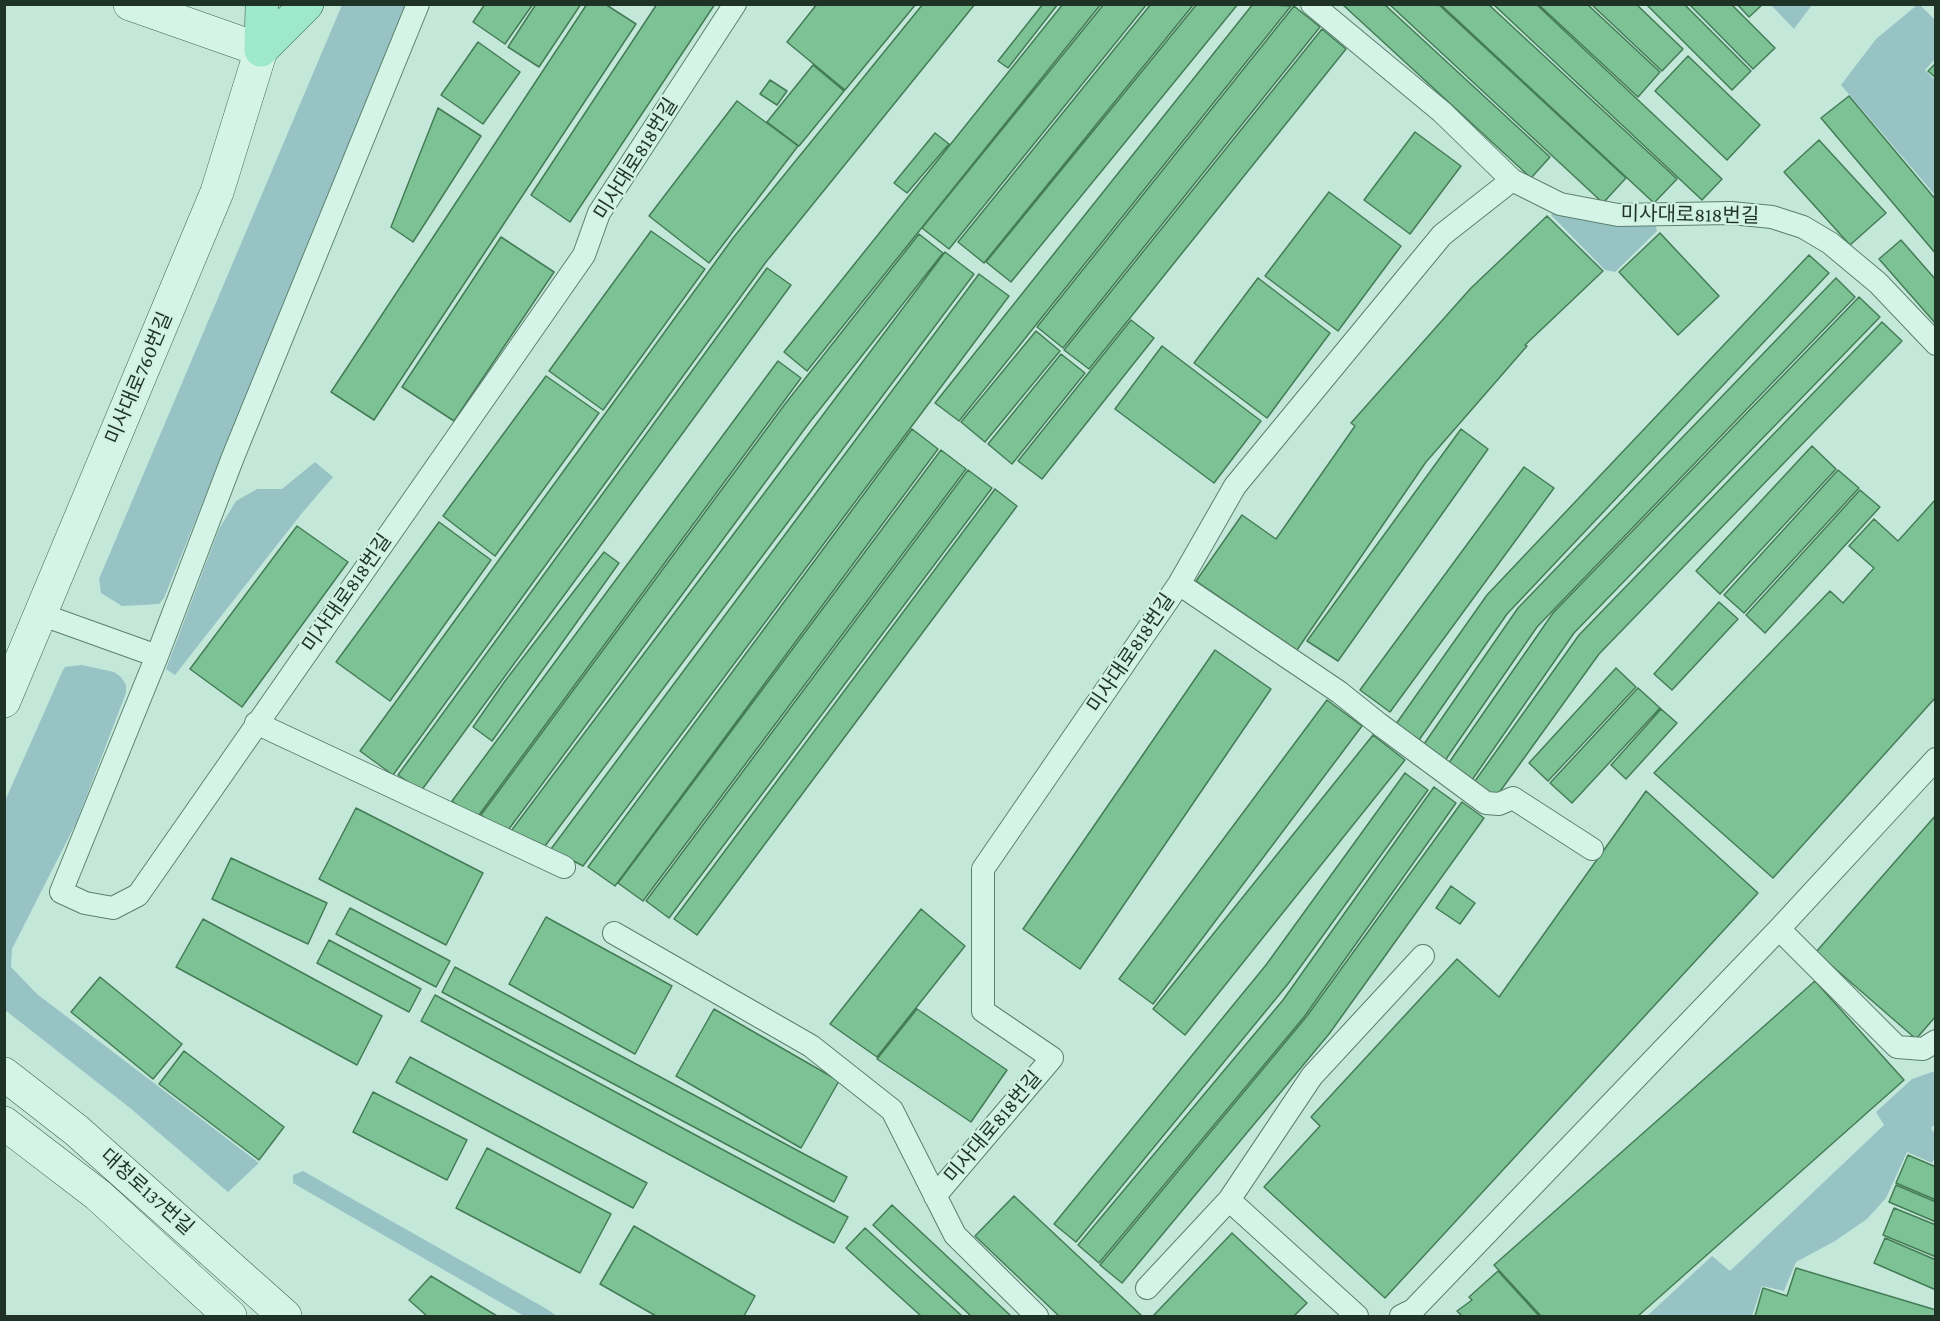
<!DOCTYPE html>
<meta charset="utf-8">
<style>
body{margin:0}
#map{position:relative;width:1940px;height:1321px;overflow:hidden;background:#c3e8da;font-family:"Crimson Pro",serif}
canvas{display:block}
.frame{position:absolute;inset:0;border:6px solid #1e3226;pointer-events:none}
</style>
<div id="map">
<canvas width="1940" height="1321"></canvas>
<div class="frame"></div>
</div>
<script>
const c = document.querySelector('canvas').getContext('2d');
c.lineJoin = 'round';
function fill(path, color) { c.fillStyle = color; c.fill(path, 'evenodd'); }
const shape = rows => new Path2D(rows.map(r => 'M' + r).join(''));
function strokePath(path, color, width, dash) { c.strokeStyle = color; c.lineWidth = width; c.lineCap = dash ? 'butt' : 'round'; c.setLineDash(dash || []); c.stroke(path); }
function label(font, color, halo, rows, align = 'center') {
  c.font = font + ' "Crimson Pro","Noto Sans KR",serif'; c.lineWidth = 4.5; c.setLineDash([]); c.textBaseline = 'middle'; c.strokeStyle = halo; c.fillStyle = color; for (const [text, x, y, turn = 0] of rows) {
    c.save(); c.translate(x, y); c.rotate((+turn || 0) * Math.PI / 180); c.textAlign = isNaN(turn) ? turn : align; if (halo) c.strokeText(text, 0, 0); c.fillText(text, 0, 0); c.restore();
  }
}
const green = shape([
 [342,5,405,5,164,598,159,604,122,606,101,593,99,579],
 [1771,5,1812,5,1794,29],
 [1917,5,1920,5,1935,20,1935,59,1925,70,1935,80,1935,195,1841,85,1876,39],
 [1555,212,1655,223,1657,231,1615,272,1605,270,1551,215],
 [315,462,333,477,302,513,175,675,166,669,219,529,236,501,257,489,282,489],
 [82,665,114,672,121,677,126,685,126,693,77,821,12,949,11,967,37,994,259,1163,228,1192,130,1108,5,1010,5,801,62,672,65,667],
 [1935,1071,1935,1124,1931,1128,1935,1134,1936,1154,1932,1163,1907,1152,1886,1198,1867,1219,1835,1241,1796,1262,1784,1291,1762,1286,1752,1316,1647,1316,1712,1256,1730,1271,1884,1125,1876,1112,1912,1079],
 [303,1171,545,1308,557,1316,524,1316,293,1183,293,1175]
]);
const building = shape([
 [485,4,533,4,505,44,473,22,485,4],
 [536,4,581,4,539,67,508,47,536,4],
 [587,4,605,4,636,24,374,420,331,392,587,4],
 [657,4,715,4,570,222,531,195,657,4],
 [817,4,916,4,845,90,787,42,817,4],
 [923,4,975,4,766,262,393,775,360,751,733,238,923,4],
 [1043,4,1058,4,1008,68,998,61,1043,4],
 [1063,4,1101,4,807,371,784,352,1063,4],
 [1104,4,1147,4,949,249,922,228,1104,4],
 [1151,4,1194,4,984,263,958,242,1151,4],
 [1197,4,1238,4,1011,282,986,262,1197,4],
 [1253,4,1291,6,959,421,935,403,1253,4],
 [1342,4,1384,4,1550,157,1531,178,1342,4],
 [1389,4,1438,4,1626,178,1603,203,1389,4],
 [1440,4,1488,4,1677,179,1654,203,1440,4],
 [1493,4,1536,4,1722,179,1702,200,1493,4],
 [1538,4,1587,4,1660,72,1638,97,1538,4],
 [1591,4,1636,4,1683,49,1662,71,1591,4],
 [1646,4,1684,4,1751,71,1732,90,1646,4],
 [1689,4,1731,4,1775,48,1753,69,1689,4],
 [1737,4,1763,4,1749,17,1737,4],
 [1294,6,1320,27,1063,348,1037,327,1294,6],
 [1322,29,1346,49,1089,369,1064,350,1322,29],
 [478,42,520,72,483,124,441,95,478,42],
 [1688,56,1760,125,1727,160,1655,91,1688,56],
 [1936,63,1936,78,1928,71,1936,63],
 [813,65,844,91,799,146,767,122,813,65],
 [770,80,787,91,777,105,760,94,770,80],
 [1849,96,1936,200,1936,254,1821,118,1849,96],
 [737,101,798,146,709,263,649,216,737,101],
 [438,108,481,136,413,242,391,227,438,108],
 [1415,132,1461,166,1410,234,1364,200,1415,132],
 [935,133,949,144,907,193,894,183,935,133],
 [1819,140,1886,213,1850,245,1784,172,1819,140],
 [1329,192,1401,246,1338,331,1265,276,1329,192],
 [1547,216,1603,271,1525,345,1527,346,1426,462,1297,650,1196,581,1242,515,1276,539,1355,426,1351,423,1471,288,1547,216],
 [651,231,705,269,603,410,549,371,651,231],
 [1660,233,1719,296,1678,335,1619,272,1660,233],
 [919,234,943,253,809,423,506,833,481,815,785,404,919,234],
 [501,237,554,272,454,421,402,387,501,237],
 [1901,240,1936,280,1936,324,1879,259,1901,240],
 [945,252,974,274,545,846,511,831,945,252],
 [1809,255,1829,273,1507,614,1419,740,1396,724,1487,595,1809,255],
 [767,268,791,285,421,791,398,775,767,268],
 [979,274,1009,296,583,866,551,849,979,274],
 [1258,278,1330,333,1267,418,1194,363,1258,278],
 [1836,278,1855,297,1537,627,1444,762,1422,747,1518,608,1836,278],
 [1859,297,1880,317,1574,633,1472,780,1448,764,1553,613,1859,297],
 [1131,320,1154,338,1042,479,1018,461,1131,320],
 [1882,322,1902,341,1599,654,1496,797,1475,781,1579,635,1882,322],
 [1036,331,1060,351,985,442,961,422,1036,331],
 [1162,346,1261,421,1214,483,1115,409,1162,346],
 [1061,354,1085,373,1012,464,988,444,1061,354],
 [778,361,801,378,476,819,452,801,778,361],
 [546,376,599,413,495,556,443,516,546,376],
 [912,429,938,449,615,886,588,867,912,429],
 [1461,429,1488,449,1338,661,1307,641,1461,429],
 [1812,446,1836,469,1720,594,1696,571,1812,446],
 [941,450,966,469,643,901,618,883,941,450],
 [1524,467,1554,488,1390,712,1360,690,1524,467],
 [968,470,992,488,669,918,646,901,968,470],
 [1838,470,1859,488,1744,613,1724,595,1838,470],
 [995,489,1017,506,697,935,674,919,995,489],
 [1860,490,1880,507,1765,633,1746,615,1860,490],
 [1936,499,1936,697,1773,878,1654,773,1830,591,1843,603,1874,568,1849,546,1874,519,1898,541,1936,499],
 [439,522,491,560,390,701,336,662,439,522],
 [297,526,348,562,242,707,190,669,297,526],
 [604,552,619,563,492,741,473,727,505,681,604,552],
 [1719,602,1738,619,1672,690,1654,674,1719,602],
 [1215,650,1271,689,1080,969,1023,929,1215,650],
 [1616,668,1636,687,1548,781,1529,763,1616,668],
 [1638,688,1660,708,1572,803,1550,783,1638,688],
 [1327,700,1362,726,1153,1004,1119,979,1327,700],
 [1661,709,1677,723,1626,779,1611,765,1661,709],
 [1373,735,1405,760,1185,1035,1153,1009,1373,735],
 [1405,773,1428,790,1288,984,1076,1242,1054,1224,1266,965,1405,773],
 [1434,787,1456,803,1304,1017,1099,1263,1078,1245,1283,1000,1434,787],
 [1646,791,1758,893,1385,1298,1264,1187,1320,1126,1311,1117,1457,959,1499,997,1646,791],
 [1462,802,1484,818,1329,1034,1122,1283,1100,1265,1307,1016,1462,802],
 [356,808,483,873,446,945,319,879,356,808],
 [1936,815,1936,1016,1916,1039,1816,952,1936,815],
 [231,858,327,903,308,944,212,899,231,858],
 [1451,886,1475,903,1460,924,1436,908,1451,886],
 [350,908,450,961,436,987,336,934,350,908],
 [921,909,965,946,877,1057,830,1024,921,909],
 [546,917,672,986,635,1054,509,984,546,917],
 [203,919,382,1016,357,1065,176,967,203,919],
 [329,940,421,989,409,1012,317,963,329,940],
 [455,967,847,1177,834,1202,442,992,455,967],
 [100,977,182,1044,153,1079,71,1012,100,977],
 [1815,981,1904,1080,1638,1316,1541,1316,1494,1265,1815,981],
 [435,995,848,1217,834,1243,421,1021,435,995],
 [714,1009,839,1081,801,1148,676,1076,714,1009],
 [917,1009,1007,1070,971,1122,877,1059,917,1009],
 [184,1051,284,1127,259,1160,159,1084,184,1051],
 [410,1057,647,1183,633,1208,396,1082,410,1057],
 [373,1092,467,1140,447,1180,353,1132,373,1092],
 [487,1148,611,1214,580,1273,456,1208,487,1148],
 [1908,1155,1936,1167,1936,1200,1896,1183,1908,1155],
 [1896,1185,1936,1202,1936,1222,1889,1202,1896,1185],
 [1014,1196,1142,1316,1059,1316,975,1236,1014,1196],
 [892,1205,1011,1316,971,1316,873,1225,892,1205],
 [1894,1208,1936,1225,1936,1257,1883,1235,1894,1208],
 [634,1226,755,1296,744,1316,656,1316,600,1284,634,1226],
 [865,1228,962,1316,921,1316,846,1248,865,1228],
 [1232,1233,1307,1303,1294,1316,1153,1316,1232,1233],
 [1885,1238,1936,1260,1936,1290,1874,1263,1885,1238],
 [1796,1268,1936,1310,1936,1316,1755,1316,1763,1288,1787,1296,1796,1268],
 [1498,1271,1539,1316,1462,1316,1457,1311,1472,1300,1469,1297,1498,1271],
 [431,1276,497,1316,427,1316,409,1300,431,1276]
]);
const service = shape([
 [1312,4,1442,112,1512,180,1560,204,1618,215,1731,213,1772,217,1803,227,1830,243,1878,283,1936,344],
 [1179,584,1339,692,1379,724,1486,803,1499,804,1513,798,1592,849],
 [40,614,157,656,233,457,418,4],
 [157,656,61,892,85,903,113,908,138,895,584,255,599,213,735,4],
 [256,723,564,867],
 [1779,929,1897,1047,1923,1049,1936,1041],
 [614,933,811,1046,892,1110,955,1235,1037,1316],
 [935,1196,1052,1058,983,1011,983,869,1179,584,1235,486,1442,235,1512,180],
 [1229,1200,1357,1316],
 [1147,1288,1229,1200,1312,1076,1423,956],
 [1401,1316,1413,1310,1779,929,1936,759]
]);
const secondary = shape([
 [4,701,217,192,261,50,130,4],
 [4,1074,76,1130,285,1316],
 [4,1123,98,1195,230,1316]
]);
const primary = shape([
 [261,50,307,4],
 [261,50,262,4]
]);
const streetNames = [
 ["미사대로818번길",636,159,-58],
 ["미사대로818번길",1690,215,1],
 ["미사대로760번길",139,378,-67],
 ["미사대로818번길",347,593,-55],
 ["미사대로818번길",1131,653,-56],
 ["미사대로818번길",993,1127,-50],
 ["대청로137번길",147,1192,42]
];
fill(green, '#98c3c5');
fill(building, '#7dc295');
strokePath(building, '#447c56', 1.5);
strokePath(service, '#5c806c', 24);
strokePath(secondary, '#3f624e', 34);
strokePath(primary, '#2f4e3c', 34);
strokePath(service, '#d5f4e8', 22);
strokePath(secondary, '#d5f4e8', 33);
strokePath(primary, '#9ee8cb', 33);
label('20px', '#1e3226', '#d1f1e5', streetNames);
</script>
